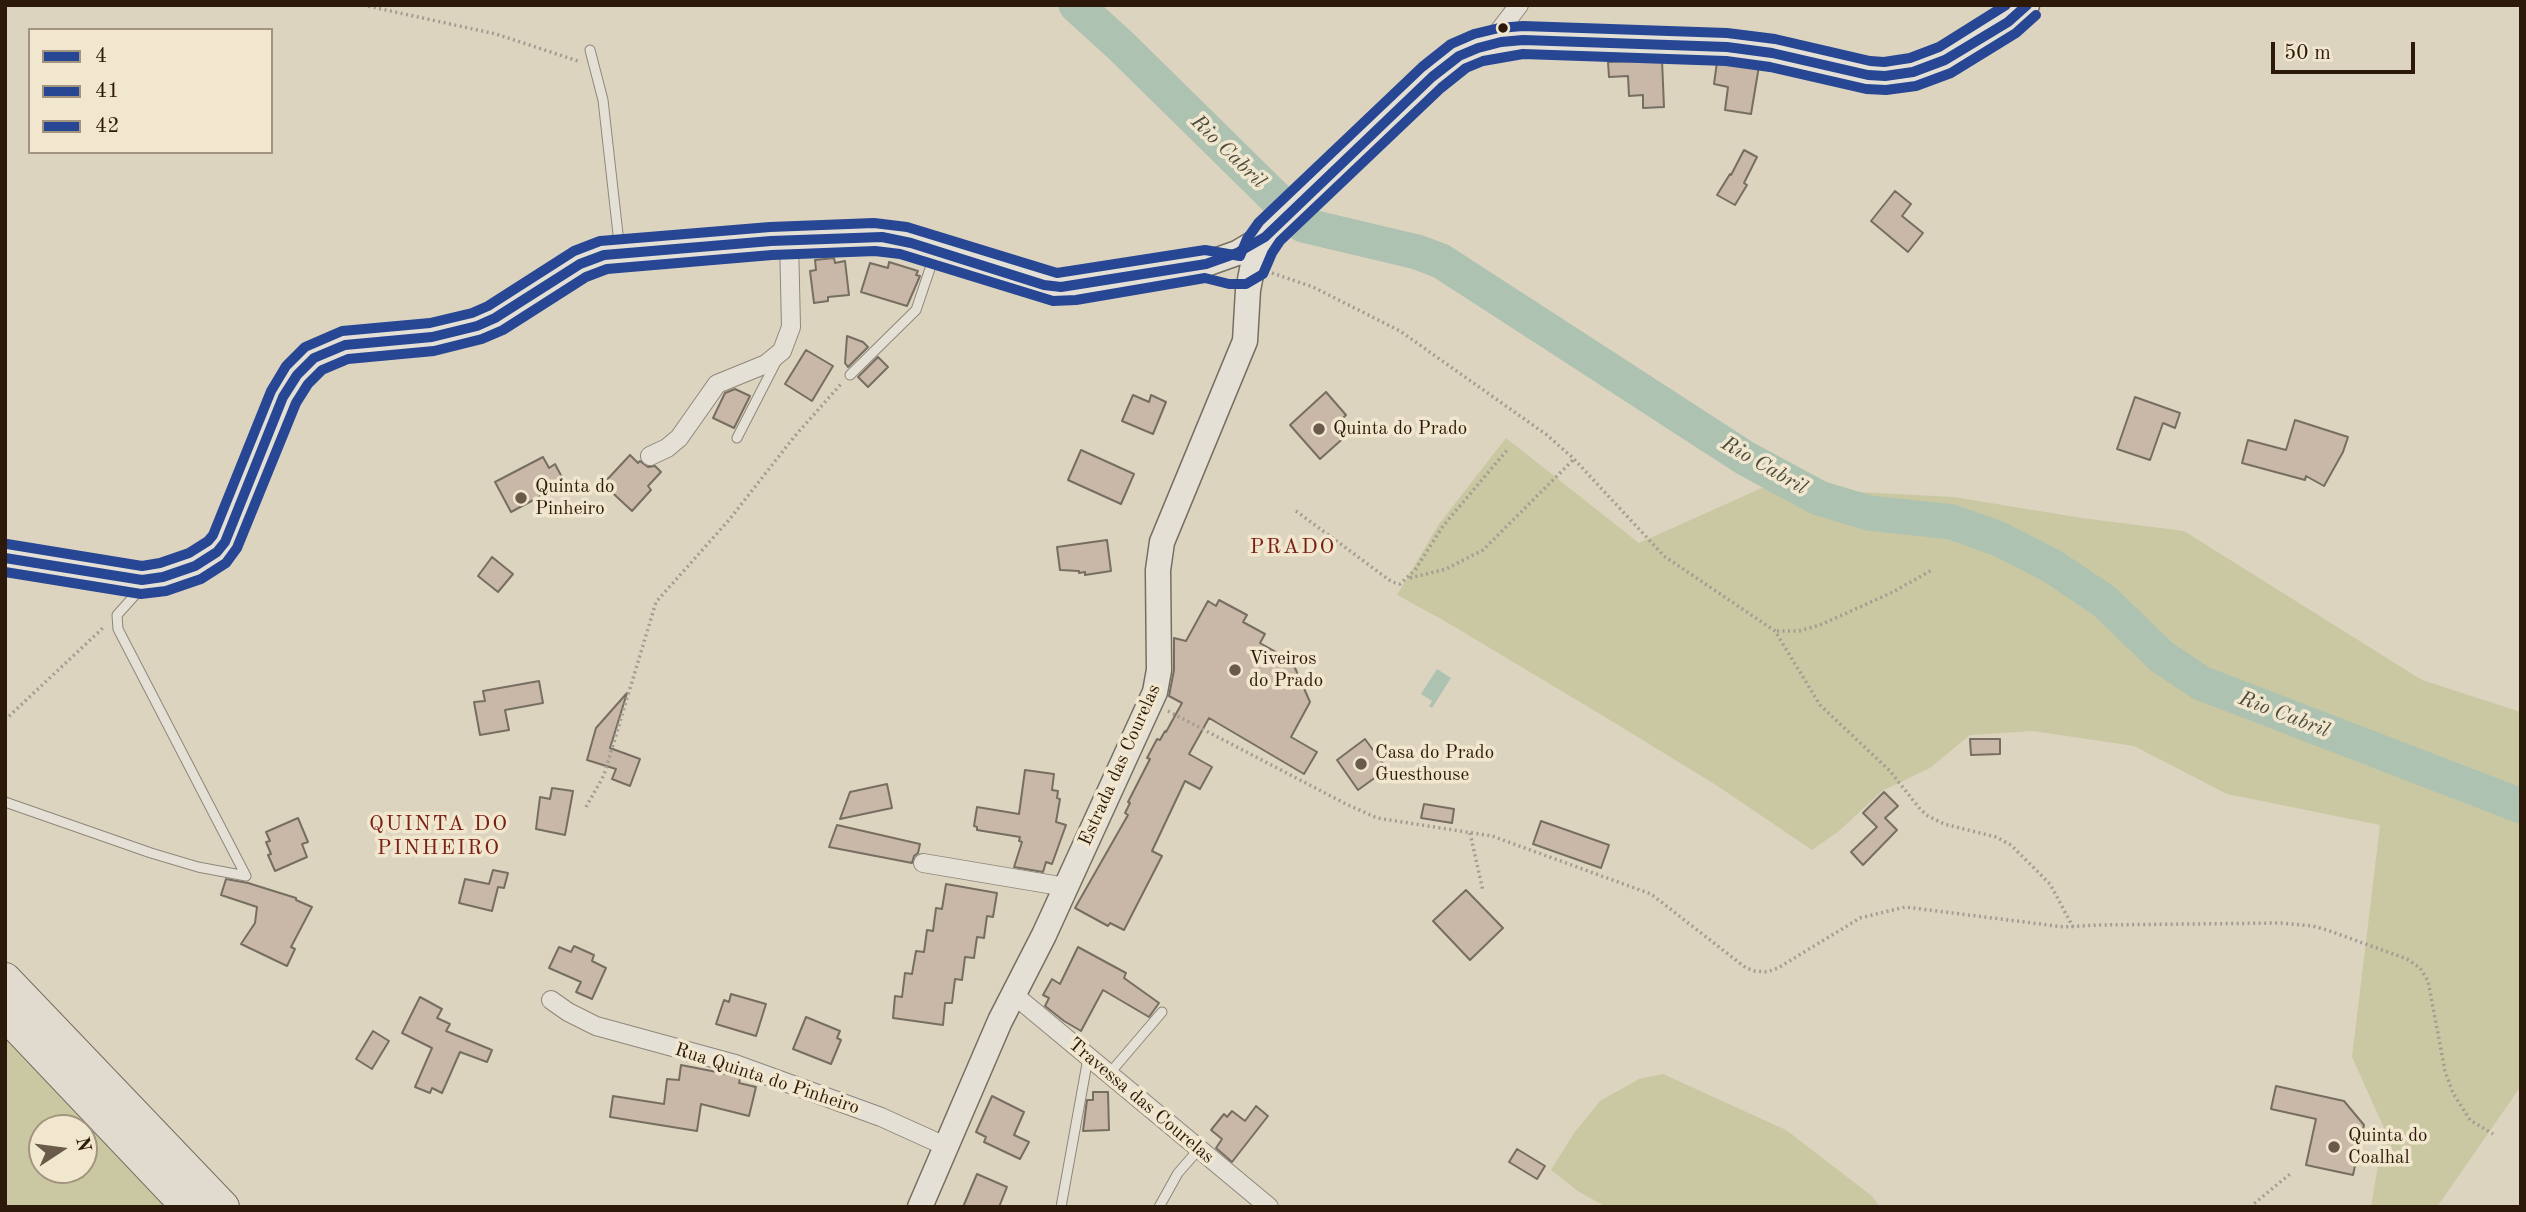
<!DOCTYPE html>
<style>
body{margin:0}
#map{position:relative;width:2526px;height:1212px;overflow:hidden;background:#ddd4c0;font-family:"Old Standard TT",serif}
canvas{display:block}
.frame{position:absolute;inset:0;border:7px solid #2c1909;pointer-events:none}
.legend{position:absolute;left:28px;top:28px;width:245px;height:126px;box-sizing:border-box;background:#f1e6ce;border:2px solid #a2947f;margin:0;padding:9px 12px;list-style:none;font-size:21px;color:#2c1909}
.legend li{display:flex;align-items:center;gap:14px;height:35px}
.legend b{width:35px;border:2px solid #a2947f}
.north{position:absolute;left:28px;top:1114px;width:70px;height:70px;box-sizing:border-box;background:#f1e6ce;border:2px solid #a2947f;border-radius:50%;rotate:77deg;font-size:19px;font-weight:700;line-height:28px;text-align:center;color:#2c1909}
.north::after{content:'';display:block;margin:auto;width:24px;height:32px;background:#6a5a49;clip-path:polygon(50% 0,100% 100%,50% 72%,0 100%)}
.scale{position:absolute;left:2271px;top:42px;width:144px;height:32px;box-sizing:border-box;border:4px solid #2c1909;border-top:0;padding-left:9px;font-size:21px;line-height:24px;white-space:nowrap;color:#2c1909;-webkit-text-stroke:5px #f1e6ce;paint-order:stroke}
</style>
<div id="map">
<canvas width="2526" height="1212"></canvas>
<div class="frame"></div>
<ul class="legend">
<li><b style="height:9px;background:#274794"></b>4</li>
<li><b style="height:9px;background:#274794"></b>41</li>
<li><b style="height:9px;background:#274794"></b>42</li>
</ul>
<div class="north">N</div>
<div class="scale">50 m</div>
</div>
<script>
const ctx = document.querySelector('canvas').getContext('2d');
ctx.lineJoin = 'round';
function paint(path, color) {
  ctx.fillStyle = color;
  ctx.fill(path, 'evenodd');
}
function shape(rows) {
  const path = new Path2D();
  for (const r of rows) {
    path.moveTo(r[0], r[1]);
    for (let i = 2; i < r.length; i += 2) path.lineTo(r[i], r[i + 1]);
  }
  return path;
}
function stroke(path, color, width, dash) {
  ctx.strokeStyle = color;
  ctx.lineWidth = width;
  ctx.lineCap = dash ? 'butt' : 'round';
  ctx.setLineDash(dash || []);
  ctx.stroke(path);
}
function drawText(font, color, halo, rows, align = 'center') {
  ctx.font = font + ' "Old Standard TT",serif';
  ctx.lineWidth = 7;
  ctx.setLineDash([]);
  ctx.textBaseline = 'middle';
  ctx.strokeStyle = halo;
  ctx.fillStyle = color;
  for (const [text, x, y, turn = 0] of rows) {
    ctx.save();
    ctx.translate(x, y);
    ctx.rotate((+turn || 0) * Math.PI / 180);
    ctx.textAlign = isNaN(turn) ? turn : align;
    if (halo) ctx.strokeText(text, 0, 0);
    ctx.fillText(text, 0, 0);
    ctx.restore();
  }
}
const green = shape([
 [1506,438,1639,543,1764,487,1954,497,2082,518,2184,531,2422,680,2521,712,2521,1086,2437,1207,2371,1207,2384,1128,2352,1057,2380,825,2227,794,2134,746,2033,731,1970,735,1930,768,1882,791,1839,831,1812,850,1716,785,1605,717,1443,620,1397,595,1439,524],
 [5,1027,175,1207,5,1207],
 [42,1128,84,1128,84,1170,42,1170],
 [1663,1074,1786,1130,1872,1196,1880,1207,1607,1207,1579,1192,1551,1170,1574,1133,1600,1101,1639,1079]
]);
const water = shape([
 [1437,669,1451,678,1432,708,1429,706,1432,701,1421,694]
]);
const river = shape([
 [1076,5,1121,46,1303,225,1417,252,1441,261,1745,458,1819,498,1869,513,1952,522,1999,539,2052,566,2104,601,2162,657,2201,683,2521,806]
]);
const building = shape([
 [1662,60,1664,107,1643,108,1643,95,1629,96,1628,76,1609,77,1608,62,1662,60],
 [1717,62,1759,66,1751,114,1725,110,1728,87,1714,84,1717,62],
 [1744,150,1757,157,1744,183,1747,185,1735,205,1717,195,1730,174,1731,175,1744,150],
 [1895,191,1911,204,1902,216,1923,233,1908,252,1871,221,1895,191],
 [834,258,835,263,845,261,849,295,828,297,828,301,814,303,810,271,816,270,815,260,834,258],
 [889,262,918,271,916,275,920,276,907,306,861,292,870,263,888,268,889,262],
 [847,336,863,342,868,347,848,367,845,363,847,336],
 [806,350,833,366,812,401,785,384,806,350],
 [878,357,888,367,868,387,858,377,878,357],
 [735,389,750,396,734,428,713,418,725,393,735,389],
 [1326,392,1346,415,1338,423,1348,434,1320,459,1290,425,1326,392],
 [1133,395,1149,402,1151,395,1166,402,1153,434,1122,421,1133,395],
 [2135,397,2180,413,2175,428,2163,423,2150,460,2117,449,2135,397],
 [2295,420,2348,437,2343,452,2324,486,2306,476,2305,480,2242,463,2248,440,2286,450,2295,420],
 [1081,450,1134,474,1121,504,1068,480,1081,450],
 [630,455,638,463,640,461,648,467,655,466,661,472,648,486,651,490,632,511,603,484,630,455],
 [543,457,549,468,555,464,565,483,511,512,495,482,543,457],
 [1107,540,1111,571,1085,575,1085,572,1079,573,1079,571,1060,570,1057,547,1107,540],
 [492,557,513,574,498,592,478,576,492,557],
 [1219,600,1247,615,1243,622,1265,634,1260,643,1292,661,1310,702,1291,737,1317,752,1304,774,1209,718,1189,754,1212,767,1200,789,1185,781,1152,851,1162,856,1124,930,1110,923,1108,926,1075,908,1128,815,1125,813,1130,803,1128,802,1150,759,1147,758,1157,739,1160,740,1165,731,1166,732,1182,703,1169,696,1174,670,1174,638,1186,641,1208,601,1216,606,1219,600],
 [539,681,543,703,505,710,509,730,480,735,474,702,485,701,483,691,539,681],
 [627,693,610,748,640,759,630,786,612,779,616,769,587,760,596,728,627,693],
 [1365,739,1387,769,1358,790,1337,760,1365,739],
 [1970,739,2000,739,2000,754,1971,755,1970,739],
 [1025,770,1054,774,1052,790,1058,791,1057,798,1060,799,1056,822,1066,825,1052,864,1046,862,1043,872,1014,867,1022,842,1019,841,1020,837,977,830,977,827,974,826,977,807,1019,814,1025,770],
 [887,784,892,808,840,819,850,792,887,784],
 [552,788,573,791,565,835,536,829,540,797,550,799,552,788],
 [1884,792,1898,806,1885,818,1897,830,1863,865,1851,852,1877,827,1863,813,1884,792],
 [1424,804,1454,809,1452,823,1421,818,1424,804],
 [298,818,308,842,302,844,307,857,275,871,268,855,271,854,266,842,270,841,266,832,298,818],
 [1541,821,1609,845,1601,868,1533,844,1541,821],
 [837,825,920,844,918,853,914,856,912,863,829,847,837,825],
 [493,870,508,873,504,888,498,887,492,911,459,903,465,879,489,884,493,870],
 [226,879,248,883,296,898,296,900,312,907,291,947,295,949,287,966,241,944,255,923,257,907,221,895,226,879],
 [946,884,997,893,993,917,987,916,984,938,977,937,974,958,965,957,962,980,955,979,952,1003,945,1003,943,1025,893,1018,895,996,902,997,905,973,912,974,916,951,924,952,927,930,933,931,936,908,942,909,946,884],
 [1466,890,1503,928,1470,960,1433,921,1466,890],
 [574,946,594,955,592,961,606,968,592,999,576,992,581,982,549,968,559,947,571,952,574,946],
 [1078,947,1126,973,1124,978,1159,1003,1149,1017,1103,990,1081,1031,1064,1021,1045,1006,1049,998,1043,995,1052,979,1060,984,1078,947],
 [731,994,766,1004,756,1036,716,1024,724,1000,729,1002,731,994],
 [420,997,442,1009,437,1018,450,1024,446,1031,492,1050,487,1062,460,1052,442,1093,432,1088,430,1093,415,1087,432,1048,402,1033,420,997],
 [806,1017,840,1031,837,1038,841,1040,831,1064,793,1049,806,1017],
 [373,1031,389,1041,372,1069,356,1059,373,1031],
 [681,1065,732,1075,740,1078,739,1083,756,1087,749,1116,701,1104,697,1131,610,1117,613,1096,664,1104,667,1079,679,1080,681,1065],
 [2276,1086,2344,1101,2364,1125,2353,1175,2306,1165,2316,1119,2271,1109,2276,1086],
 [1093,1092,1108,1092,1109,1130,1083,1131,1087,1100,1093,1100,1093,1092],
 [992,1096,1024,1112,1014,1135,1029,1142,1020,1159,984,1142,986,1137,976,1132,992,1096],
 [1256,1106,1268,1116,1232,1162,1216,1148,1222,1139,1211,1130,1224,1114,1227,1117,1232,1111,1245,1121,1256,1106],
 [1517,1149,1545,1166,1537,1179,1509,1162,1517,1149],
 [977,1174,1007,1187,999,1207,963,1207,977,1174]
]);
const path = shape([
 [363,5,496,34,581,62],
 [1272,273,1313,287,1400,331,1547,435,1574,459,1664,556,1775,631,1820,705,1890,771,1920,809,1928,816,1944,824,1996,837,2011,845,2050,884,2073,927],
 [1296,511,1392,582,1400,584,1415,570,1443,526,1508,449],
 [1410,578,1446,569,1483,550,1574,459],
 [1777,631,1799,631,1820,625,1893,592,1932,570],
 [1168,711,1346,804,1377,818,1492,836,1651,894,1746,968,1755,971,1767,972,1778,968,1860,918,1905,907,2064,927,2098,925,2281,923,2313,926,2327,930,2407,959,2420,968,2428,981,2445,1071,2453,1093,2470,1120,2493,1134],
 [5,720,105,626],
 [586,807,604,775,656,602,729,520,794,437,841,384],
 [1470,833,1483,891],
 [2250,1207,2290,1174]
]);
const lane = shape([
 [590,50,603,100,620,252],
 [850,375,916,310,935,254],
 [737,438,776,362],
 [145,584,117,615,118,629,246,876],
 [5,802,151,853,198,867,246,876],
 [1109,1074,1162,1012],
 [1061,1207,1088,1058],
 [1159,1207,1178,1173,1199,1149]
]);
const street = shape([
 [1489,44,1519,5],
 [650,456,667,448,679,438,717,384,766,364,782,351,791,327,789,240],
 [923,863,1066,887],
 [1013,994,1269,1207],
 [551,1000,568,1012,596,1026,735,1064,881,1117,945,1146]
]);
const secondary = shape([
 [5,558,142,580,163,577,195,566,217,552,225,542,283,397,297,375,314,358,345,345,432,337,477,326,495,318,580,264,604,255,771,241,882,237,911,243,1044,285,1061,287,1206,264,1237,253,1264,237],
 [920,1207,1000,1021,1044,935,1155,692,1159,670,1158,570,1162,542,1245,341,1248,290,1254,259,1259,246,1269,232,1432,77,1459,56,1478,48,1501,42,1523,40,1727,47,1772,53,1868,75,1885,76,1913,72,1945,60,2008,22,2027,5]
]);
const highway = shape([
 [5,979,223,1207],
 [5,1014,188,1207]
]);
const bus1 = shape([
 [5,558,142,580,163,577,195,566,217,552,225,542,283,397,297,375,314,358,345,345,432,337,477,326,495,318,580,264,604,255,771,241,882,237,911,243,1044,285,1061,287,1206,264,1237,253,1265,237,1432,77,1459,56,1478,48,1501,42,1523,40,1727,47,1772,53,1868,75,1885,76,1913,72,1945,60,2008,22,2027,5]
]);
const bus2 = shape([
 [5,572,141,594,166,591,201,579,226,563,237,548,296,403,308,384,322,370,348,359,434,351,482,339,503,330,586,277,607,269,772,255,875,251,900,254,1053,301,1076,300,1205,278,1229,284,1246,284,1263,274,1272,253,1280,241,1441,88,1466,68,1483,61,1523,54,1726,61,1770,67,1866,89,1886,90,1916,86,1951,73,2016,33,2036,15]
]);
const bus3 = shape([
 [7,544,142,566,160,563,189,553,208,541,213,535,271,391,286,366,305,347,342,331,430,323,472,313,488,306,574,251,600,241,770,227,874,223,907,227,1057,273,1205,250,1240,256,1247,239,1259,222,1422,67,1451,44,1474,34,1499,28,1523,26,1727,33,1775,39,1870,61,1884,62,1910,58,1939,47,2006,5]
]);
const markers = [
 [1503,28,6,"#2c1909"],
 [1319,429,7,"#6a5a49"],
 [521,498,7,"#6a5a49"],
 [1235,670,7,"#6a5a49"],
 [1361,764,7,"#6a5a49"],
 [2334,1147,7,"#6a5a49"]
];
const poiNames = [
 ["Quinta do Prado",1333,429],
 ["Quinta do",535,487],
 ["Pinheiro",535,509],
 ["Viveiros",1249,659],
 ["do Prado",1249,681],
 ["Casa do Prado",1375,753],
 ["Guesthouse",1375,775],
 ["Quinta do",2348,1136],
 ["Coalhal",2348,1158]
];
const streetNames = [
 ["Estrada das Courelas",1120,765,-66],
 ["Rua Quinta do Pinheiro",767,1079,18],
 ["Travessa das Courelas",1141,1101,40]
];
const waterNames = [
 ["Rio Cabril",1228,152,44],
 ["Rio Cabril",1764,466,30],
 ["Rio Cabril",2284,715,21]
];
const neighbourhoodNames = [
 ["PRADO",1293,547],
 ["QUINTA DO",439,824],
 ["PINHEIRO",439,848]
];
paint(green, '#c9c8a3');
paint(water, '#adc2b0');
stroke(river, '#adc2b0', 35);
paint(building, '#c9b8a8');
stroke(building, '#766e61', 2);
stroke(lane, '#8e877a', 11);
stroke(street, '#8e877a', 20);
stroke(secondary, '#766e61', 27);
stroke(highway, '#766e61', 34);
stroke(path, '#a29c92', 3.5, [2, 3.5]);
stroke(lane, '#e5e0d5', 9);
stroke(street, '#e5e0d5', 18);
stroke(secondary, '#e5e0d5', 24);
stroke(highway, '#e0dacf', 32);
stroke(bus1, '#274794', 10);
stroke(bus2, '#274794', 10);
stroke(bus3, '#274794', 10);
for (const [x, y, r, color] of markers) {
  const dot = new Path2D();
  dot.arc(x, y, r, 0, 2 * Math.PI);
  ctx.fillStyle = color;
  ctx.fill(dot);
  stroke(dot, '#f1e6ce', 2.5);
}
drawText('19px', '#2c1909', '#f1e6ce', poiNames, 'left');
drawText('19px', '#2c1909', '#f1e6ce', streetNames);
drawText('italic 21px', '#4c4a39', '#f1e6ce', waterNames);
ctx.letterSpacing = '2px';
drawText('21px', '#7a1f14', '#f1e6ce', neighbourhoodNames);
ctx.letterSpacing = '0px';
</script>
